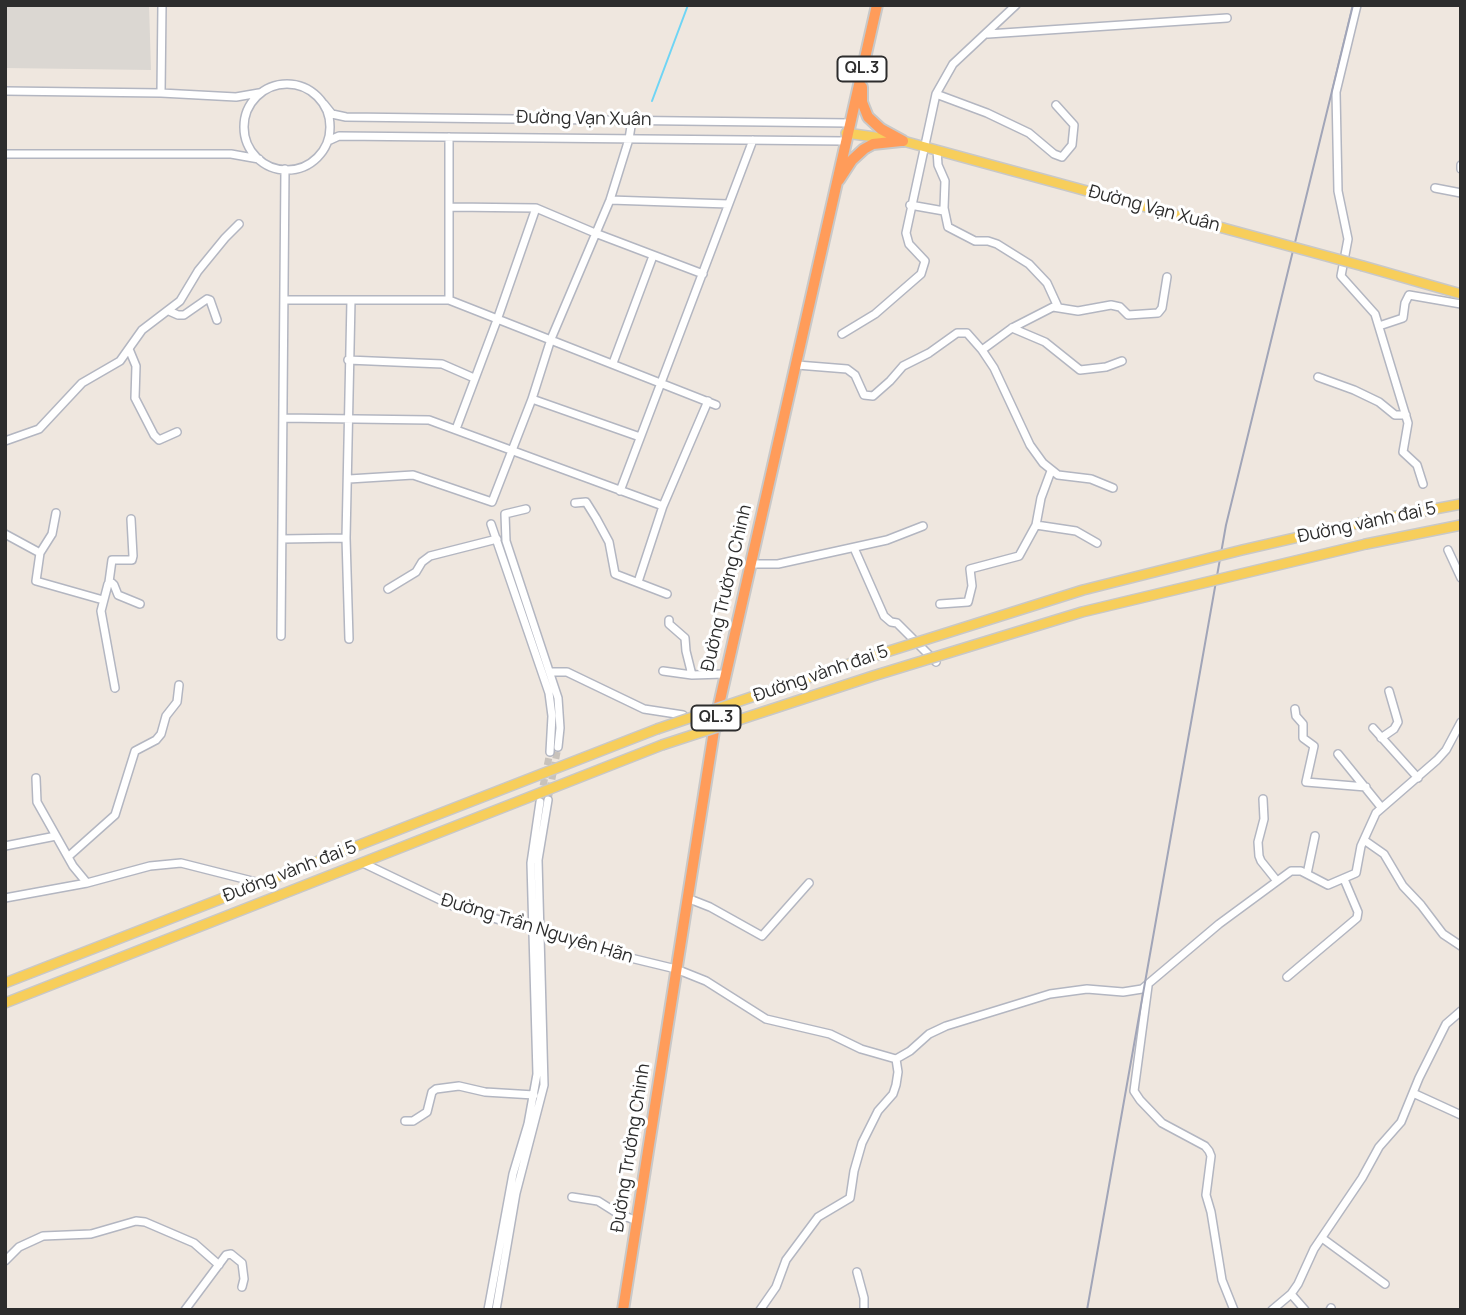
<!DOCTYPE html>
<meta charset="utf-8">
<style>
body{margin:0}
#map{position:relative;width:1466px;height:1315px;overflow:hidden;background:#efe7df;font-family:Manrope,sans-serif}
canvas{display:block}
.frame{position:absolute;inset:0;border:7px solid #2d2d2d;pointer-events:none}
</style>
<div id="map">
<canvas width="1466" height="1315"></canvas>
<div class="frame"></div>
</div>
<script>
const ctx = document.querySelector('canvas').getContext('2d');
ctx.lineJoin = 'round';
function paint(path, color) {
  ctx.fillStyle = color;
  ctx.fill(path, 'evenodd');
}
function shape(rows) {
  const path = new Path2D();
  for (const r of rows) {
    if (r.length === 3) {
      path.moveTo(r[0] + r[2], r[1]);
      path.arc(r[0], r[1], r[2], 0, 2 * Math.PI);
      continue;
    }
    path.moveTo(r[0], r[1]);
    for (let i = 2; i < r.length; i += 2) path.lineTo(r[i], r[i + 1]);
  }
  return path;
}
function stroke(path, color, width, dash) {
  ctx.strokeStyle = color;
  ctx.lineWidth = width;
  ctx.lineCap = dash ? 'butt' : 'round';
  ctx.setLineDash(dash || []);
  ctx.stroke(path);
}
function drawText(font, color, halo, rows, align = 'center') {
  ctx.font = font + ' Manrope,sans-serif';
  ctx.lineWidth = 6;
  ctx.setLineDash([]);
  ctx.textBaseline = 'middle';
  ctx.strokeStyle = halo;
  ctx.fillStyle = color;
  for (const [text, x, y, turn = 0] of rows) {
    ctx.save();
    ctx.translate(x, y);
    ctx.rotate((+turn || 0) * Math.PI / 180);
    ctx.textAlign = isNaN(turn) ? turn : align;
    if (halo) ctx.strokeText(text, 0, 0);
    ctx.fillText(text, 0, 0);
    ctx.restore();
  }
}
const plaza = shape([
 [5,5,149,5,151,70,5,68]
]);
const stream = shape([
 [652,101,688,5]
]);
const minorTunnel = shape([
 [541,796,550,752],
 [548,800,558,747]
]);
const minor = shape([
 [1357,5,1336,92,1338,191,1348,239,1341,276,1375,314,1408,423,1403,452,1417,465,1423,484],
 [988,34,1227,18],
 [287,127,43],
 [5,91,161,93,236,97,259,93],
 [161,93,162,5],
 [936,94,987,113,1029,133,1054,154,1062,157,1072,145,1074,125,1056,105],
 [324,104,332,114,346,117,849,123],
 [328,141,339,136,844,141],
 [937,150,938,165,945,181,944,208,948,227,975,241,988,241,997,244,1029,264,1047,283,1058,307],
 [5,154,231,154,259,159],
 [1461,165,1461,169],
 [1435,188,1461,193],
 [610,200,728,204],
 [910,205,944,211],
 [451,207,536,208,595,233,703,274],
 [284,300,449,300,716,405],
 [449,300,449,137],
 [169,311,178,315,184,315,207,299,210,300,217,320],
 [1379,326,1403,318,1405,303,1409,295,1461,304],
 [1012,328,1045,342,1080,370,1106,367,1122,361],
 [842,334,875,314,921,274,925,261,909,244,906,233,936,94,953,64,1016,5],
 [129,349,136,366,135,398,154,435,159,440,177,432],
 [982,350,1012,328,1053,307,1078,311,1111,305,1120,307,1128,315,1158,313,1162,308,1167,277],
 [348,360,442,364,474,378],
 [613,363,653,256],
 [797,365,847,369,855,375,864,395,873,396,890,381,903,366,929,353,957,333,967,333,982,350,994,368,1030,445,1043,463,1058,475,1091,479,1113,488],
 [1318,377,1354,390,1379,402,1395,415,1406,415],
 [532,399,640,437],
 [283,418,429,420,663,506],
 [456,429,497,320,536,208],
 [5,441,39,429,82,383,120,361,142,330,180,301,198,271,225,238,239,224],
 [349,479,413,475,492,502,532,399,551,339,610,200,629,139,632,120],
 [620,491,753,140],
 [575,503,586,502,596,518,609,542,615,574,667,594],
 [526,509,505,514,506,541,558,698,560,728,558,747],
 [56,513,52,534,40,553,36,581,103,600],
 [491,524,549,693,552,716,550,752],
 [1036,525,1076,531,1097,543],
 [5,534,40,553],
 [282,539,346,538],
 [854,548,884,616,891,622,897,623,936,662],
 [1448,550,1461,578],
 [750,564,778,564,887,540,923,526],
 [109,582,112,560,132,560,133,556,131,519],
 [638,582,663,506,708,401],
 [388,589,416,572,422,562,430,556,497,539],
 [940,604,968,602,972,586,970,569,1019,556,1036,525,1041,498,1051,471],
 [669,620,669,624,685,638,686,651,692,675],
 [281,636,285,169],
 [349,639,346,538,351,300],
 [663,671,692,675,724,674],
 [550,672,567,672,644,709,683,715],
 [115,688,101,611,108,584,112,583,114,585,118,595,140,604],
 [1295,709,1296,716,1303,724,1303,738,1314,746,1306,782,1366,787],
 [1373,728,1418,778],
 [1381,738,1394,729,1398,722,1389,691],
 [1338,754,1381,807],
 [36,778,37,802,73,866,87,883],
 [1263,799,1264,819,1258,842,1259,856,1261,861,1277,881],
 [1364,840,1384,854,1403,886,1421,905,1443,934,1461,946],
 [5,846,56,836],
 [69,856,115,815,135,751,156,740,161,734,166,716,177,702,179,685],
 [363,863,453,906,610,953,676,969,706,981,766,1019,830,1034,861,1049,896,1059,910,1051,929,1034,946,1026,1050,994,1087,989,1123,992,1142,989,1219,924,1291,871,1301,871,1328,885,1356,873,1361,846,1376,813,1437,760,1446,750,1461,722],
 [1307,874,1315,836],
 [5,898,87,883,150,866,181,863,260,883],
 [687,898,710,907,762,936,809,883],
 [1287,977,1357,918,1358,912,1344,879],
 [1148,986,1134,1091,1140,1100,1162,1123,1205,1146,1209,1151,1211,1156,1206,1195,1211,1212,1222,1280,1234,1310],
 [1413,1093,1461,1115],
 [405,1121,413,1121,427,1112,432,1092,436,1089,459,1086,485,1092,534,1095],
 [572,1197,598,1201,617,1213,637,1221],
 [1322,1238,1385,1284],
 [5,1261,19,1247,43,1236,91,1234,136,1221,145,1222,194,1243,219,1265],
 [857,1272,864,1298,864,1310],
 [1291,1294,1305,1310],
 [185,1310,226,1255,231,1254,242,1263,244,1279,242,1287],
 [488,1310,513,1174,528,1124,537,1074,531,863,540,802],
 [496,1310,516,1193,544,1085,538,860,548,800],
 [760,1310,776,1287,786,1260,818,1217,850,1198,854,1171,862,1143,878,1111,893,1094,896,1085,898,1072,896,1059],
 [1272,1310,1291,1294,1298,1284,1314,1249,1362,1178,1379,1147,1401,1122,1419,1078,1446,1024,1461,1011],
 [1330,1310,1331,1308]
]);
const major = shape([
 [846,133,903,141,1223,228],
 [1363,266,1461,294],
 [1360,523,1461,504],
 [1366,544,1461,525],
 [5,983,657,729],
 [5,1003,662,745]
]);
const highway = shape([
 [862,87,862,102,868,117,881,129,903,141],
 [839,180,852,160,864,149,873,144,901,141],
 [623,1310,716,718,877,5]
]);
const rail = shape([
 [1087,1310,1226,525,1353,5]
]);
const majorBridge = shape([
 [1223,228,1363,266],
 [657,729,864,659,1083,590,1242,550,1360,523],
 [662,745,873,676,1082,612,1366,544]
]);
const shields = [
 [862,69,49],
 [716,718,49]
];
const shieldNames = [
 ["QL.3",862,69],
 ["QL.3",716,718]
];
const streetNames = [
 ["Đường Vạn Xuân",584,119,1],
 ["Đường Vạn Xuân",1154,209,15],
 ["Đường vành đai 5",1367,523,-12],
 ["Đường Trường Chinh",727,588,-77],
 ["Đường vành đai 5",821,674,-19],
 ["Đường vành đai 5",290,872,-21],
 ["Đường Trần Nguyên Hãn",537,929,17],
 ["Đường Trường Chinh",631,1148,-81]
];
paint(plaza, '#dbd7d2');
stroke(stream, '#6ed5f5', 2);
stroke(minorTunnel, '#c8c2bb', 7, [7, 3.5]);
stroke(minor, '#b3b6c1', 10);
stroke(major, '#c8c8c8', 12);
stroke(highway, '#c8c8c8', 14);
stroke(minor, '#fff', 7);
stroke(major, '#f7ce5b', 9);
stroke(highway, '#ff9c5a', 10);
stroke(rail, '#a1a5b8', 2);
stroke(majorBridge, '#c8c8c8', 12, []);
stroke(majorBridge, '#f7ce5b', 9);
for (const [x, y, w] of shields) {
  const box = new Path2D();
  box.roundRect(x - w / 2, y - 12.5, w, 25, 5);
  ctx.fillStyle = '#fff';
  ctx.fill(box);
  stroke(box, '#2d2d2d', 2);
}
drawText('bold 16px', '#2d2d2d', null, shieldNames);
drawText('18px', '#2d2d2d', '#fff', streetNames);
</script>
